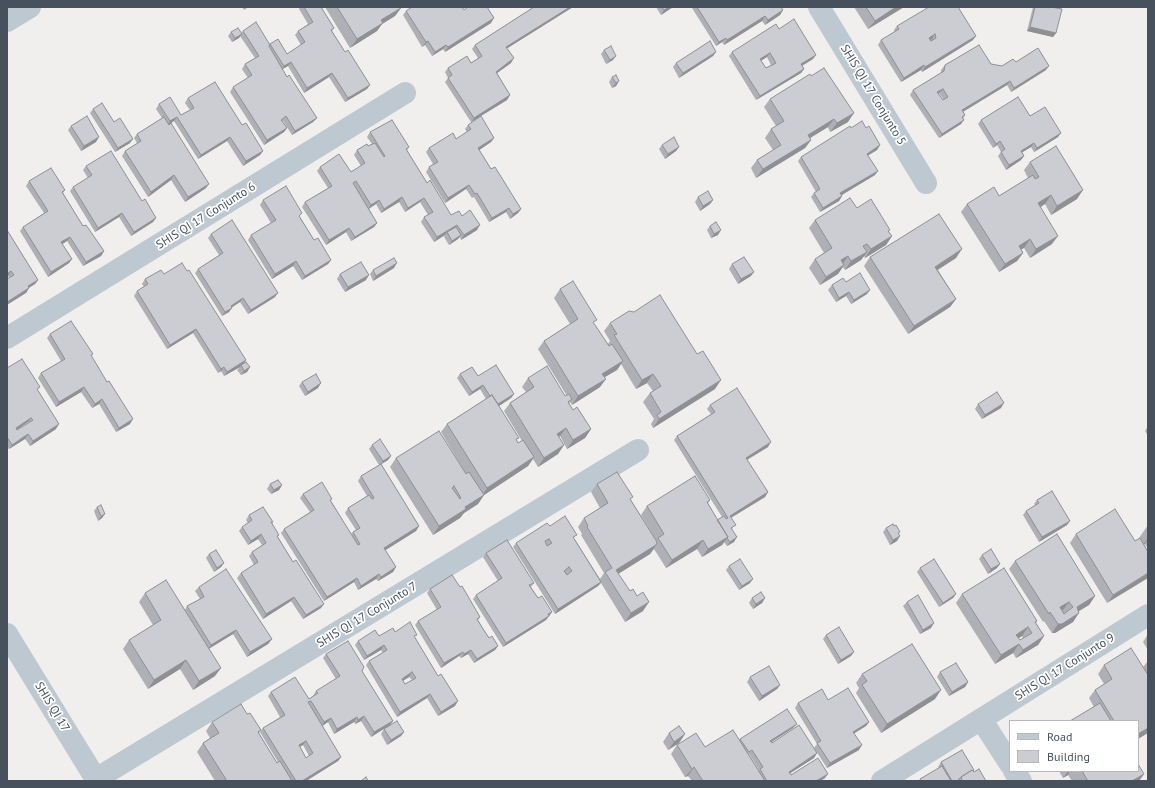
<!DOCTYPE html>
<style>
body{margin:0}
#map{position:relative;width:1155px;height:788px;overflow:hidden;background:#f1eeee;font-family:"PT Sans",sans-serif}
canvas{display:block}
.frame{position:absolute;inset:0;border:8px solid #46515d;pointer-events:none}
.legend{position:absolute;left:1009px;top:720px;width:130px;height:52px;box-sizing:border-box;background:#fff;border:1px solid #b5b9be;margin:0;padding:5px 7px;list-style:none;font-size:12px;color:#46515d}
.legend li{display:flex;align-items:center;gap:8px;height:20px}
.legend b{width:20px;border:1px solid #b5b9be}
</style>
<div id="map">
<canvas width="1155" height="788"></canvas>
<div class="frame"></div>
<ul class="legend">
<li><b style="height:5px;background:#bec8d1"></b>Road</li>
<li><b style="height:11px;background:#cbcdd3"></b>Building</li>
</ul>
</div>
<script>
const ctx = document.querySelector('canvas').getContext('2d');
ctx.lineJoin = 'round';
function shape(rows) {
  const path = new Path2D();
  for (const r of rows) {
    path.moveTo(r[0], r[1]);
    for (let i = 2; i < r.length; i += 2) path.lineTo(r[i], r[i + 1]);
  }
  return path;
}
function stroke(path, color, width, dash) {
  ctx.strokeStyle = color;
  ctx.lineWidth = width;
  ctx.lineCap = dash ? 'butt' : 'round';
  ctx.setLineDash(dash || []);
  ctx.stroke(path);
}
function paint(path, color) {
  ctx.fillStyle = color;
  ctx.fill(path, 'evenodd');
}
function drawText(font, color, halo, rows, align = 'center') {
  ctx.font = font + ' "PT Sans",sans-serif';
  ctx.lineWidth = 3.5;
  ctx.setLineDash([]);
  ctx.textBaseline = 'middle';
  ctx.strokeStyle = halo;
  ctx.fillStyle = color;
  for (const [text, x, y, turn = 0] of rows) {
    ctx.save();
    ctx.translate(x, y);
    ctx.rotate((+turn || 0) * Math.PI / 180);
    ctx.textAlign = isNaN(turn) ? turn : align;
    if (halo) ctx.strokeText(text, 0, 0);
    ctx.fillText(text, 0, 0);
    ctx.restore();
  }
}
const street = shape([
 [819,7,926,183],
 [7,21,30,7],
 [7,338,405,93],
 [7,634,97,781],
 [981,719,1010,764],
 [1014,771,1021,781],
 [96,779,638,450],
 [882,781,1148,615]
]);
const wall = shape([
 [242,7,249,7,244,10],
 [300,7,321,7,334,28,332,31,367,89,345,102,329,77,304,93,288,66,282,69,287,77,317,118,313,122,292,135,283,121,282,121,287,128,284,132,264,145,230,92,233,87,248,78,242,69,245,64,255,58,240,36,239,38,232,42,228,36,231,32,241,33,243,31,270,44,287,54,301,45,295,35,298,31,308,24,299,9],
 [325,7,401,7,401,8,395,16,382,24,377,31,350,48],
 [534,7,573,7,507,48,511,63,497,73,510,95,507,100,471,122,445,82,448,78,445,72,448,68,471,63,478,58,472,49,475,45],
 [656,7,673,7,661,15],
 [692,7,781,7,783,10,780,15,765,25,762,21,724,45,722,42,716,46,692,8],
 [854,7,904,7,868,29],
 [1033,7,1051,7,1056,33,1053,37,1027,31],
 [464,10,491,23,445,52,443,49,432,56,425,45,422,47,403,15,406,11],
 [897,26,973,40,922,72,921,70,901,82,878,45,881,40,895,32,894,30],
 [779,29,813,59,802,66,804,69,801,73,756,100,729,56,732,52],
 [767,57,771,65,766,68,761,61],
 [604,50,613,60,606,64,601,54],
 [716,52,713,56,679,78,673,67,676,63],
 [1016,62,1046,70,1011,92,1007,85,963,112,965,115,963,119,961,124,939,138,910,95,913,90,941,73,941,70,945,65,991,64,1002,66],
 [939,93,944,100,943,100,939,94],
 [612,77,619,81,616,86,612,88,609,82],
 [188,98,242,125,263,151,260,155,243,166,227,141,198,159,174,121,169,124,206,188,185,202,171,180,148,197,122,156,125,151,137,143,134,138,137,134,162,118,156,109,159,104,181,115,190,110,185,103],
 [770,99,848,122,830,132,828,127,810,138,811,140,805,148,756,178,751,168,757,160,773,150,765,138,771,129,776,126,764,107],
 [93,109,114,122,130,143,115,152,90,113],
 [1030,116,1058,137,1034,152,1031,147,1022,152,1024,156,1021,160,1006,170,998,156,1001,152,997,145,993,148,978,124,981,120],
 [468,125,494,138,491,142,479,150,491,169,521,209,518,213,510,219,506,212,489,222,474,197,472,198,466,189,445,203,426,172,429,167,433,164,426,152,429,148,456,139,467,132,465,129],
 [71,126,96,142,81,151,68,130],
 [851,128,866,128,880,145,877,150,868,155,875,175,841,195,842,196,839,201,820,212,811,197,814,193,816,192,798,161,801,157],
 [370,132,409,147,407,150,427,183,451,215,462,216,477,230,461,240,460,237,458,239,449,245,444,237,445,235,434,242,421,222,424,217,428,215,420,202,405,212,399,202,381,213,376,204,369,209,377,223,374,227,351,241,346,232,326,245,302,207,305,202,328,188,317,171,320,167,351,172,361,166,354,155,357,150,368,146,372,144,367,137],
 [662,145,679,147,676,151,665,159,659,149],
 [1030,162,1077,199,1051,215,1045,204,1041,207,1052,244,1030,258,1024,248,1021,249,1023,253,1017,261,999,272,961,212,967,204,999,196,1028,178,1024,170],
 [86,166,142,201,156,218,153,222,131,236,119,217,95,232,70,191,73,187,88,178,83,170],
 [29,181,65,190,63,193,83,226,104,251,101,256,83,266,67,241,62,244,72,259,69,263,48,277,20,231,23,227,44,213,26,186],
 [698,197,713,200,710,204,700,211,695,202],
 [263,200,300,217,314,240,331,260,328,264,302,280,293,266,272,279,248,240,251,235,271,223,260,205],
 [857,208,889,232,892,236,886,245,865,258,864,256,861,260,845,270,843,267,838,274,820,285,809,268,815,259,824,253,809,228,815,220],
 [710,226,718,235,711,238,707,230],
 [7,230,38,280,35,284,29,288,26,293,9,277,8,276,7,276],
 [211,234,275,297,248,314,240,302,232,307,229,312,222,316,195,273,198,269,219,255,208,238],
 [870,257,956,258,938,270,956,299,950,307,908,334,864,266],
 [732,264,751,276,738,284,729,269],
 [394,268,373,281,370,274,373,270],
 [164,274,243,364,250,367,247,372,241,375,237,370,240,367,224,376,221,371,218,373,193,333,167,349,134,296,137,291,144,287,142,284,145,279],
 [340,274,366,280,345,292,337,279],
 [846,282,867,294,851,304,846,296,836,302,828,290,832,285],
 [560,289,594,324,608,344,610,341,604,331,610,323,715,389,653,428,651,424,654,419,643,402,650,393,653,391,647,383,636,389,621,364,617,370,605,377,600,387,572,405,570,402,569,404,573,410,591,429,585,438,567,449,560,436,559,437,564,445,558,454,538,467,533,459,528,466,484,495,478,504,464,513,460,518,433,535,390,467,396,458,466,474,441,432,447,424,486,399,480,389,469,396,457,378,460,374,478,376,514,394,511,398,499,406,518,443,522,441,504,411,510,403,526,392,522,387,528,378,565,396,567,396,538,349,544,341,570,324,554,298],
 [50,334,91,356,130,424,116,432,99,404,92,408,81,392,56,407,38,378,41,373,61,361,47,338],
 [7,368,38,391,56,429,30,446,25,439,9,449,7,447],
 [28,422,29,423,17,430],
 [302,382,318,388,305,396,299,386],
 [978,404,1001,408,982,419,975,409],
 [710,405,768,447,747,460,768,492,765,497,731,518,734,542,727,546,724,542,722,545,702,557,697,549,666,568,654,549,650,554,618,574,643,611,625,622,601,583,598,586,555,614,513,547,516,543,550,526,574,538,600,579,604,573,581,535,582,534,578,527,584,518,600,508,591,492,597,484,631,500,656,540,641,515,647,506,710,500,708,503,717,520,722,517,674,440,677,436,711,414,707,409],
 [1148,426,1148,436,1145,431],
 [372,445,391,456,388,460,381,464,419,526,416,531,385,550,396,567,393,572,378,581,376,579,358,590,354,582,324,601,281,533,284,529,310,512,300,498,303,494,331,501,351,534,353,532,356,530,345,513,348,508,367,496,358,481,361,476,379,465,369,449],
 [270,484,282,485,279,490,271,494,267,489],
 [1037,500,1067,525,1039,542,1023,515,1026,511,1035,505,1034,504],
 [97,507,102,518,98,521,94,511],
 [249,515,273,522,272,523,278,537,321,608,303,619,291,601,263,619,237,578,241,573,254,565,249,556,252,552,262,545,258,539,248,545,239,531,242,527,248,523,246,520],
 [1148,525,1148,549,1145,544,1144,544,1148,552,1107,603,1070,543,1076,534,1135,541,1139,538],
 [886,528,897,541,890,545,883,532],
 [486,553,534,583,531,587,538,598,552,612,546,620,503,647,473,599,476,595,498,581,483,557],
 [209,554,224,563,221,567,214,572,206,558],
 [982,555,997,568,988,574,979,559],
 [1015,561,1095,596,1089,605,1078,611,1073,622,1055,633,1052,633,1044,621,1043,622,1009,569],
 [729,566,750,583,739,590,726,570],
 [920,568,956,594,953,598,939,607,917,572],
 [199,587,272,639,268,644,247,657,233,634,209,649,215,676,193,690,180,669,148,689,123,649,129,640,153,625,139,602,145,593,185,610,187,606,200,599,195,591],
 [460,587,480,617,478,620,489,638,498,646,495,650,474,663,468,654,461,658,459,656,441,668,415,625,418,621,437,610,427,593,430,589],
 [962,594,1037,621,1036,623,1044,636,1038,645,1016,658,1013,653,995,664,956,603],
 [1022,636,1023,638,1020,640,1018,638],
 [752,598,765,598,762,603,753,609,749,603],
 [907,602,931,628,920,634,903,606],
 [395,632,415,638,455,706,438,716,427,698,397,717,366,665,369,661,383,653,381,650,364,660,355,645,358,641,379,636],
 [409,677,412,680,405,684,403,681],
 [1148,634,1148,650,1143,642],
 [826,635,851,656,838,664,823,639],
 [326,654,362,671,393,721,390,725,371,737,361,721,355,724,354,722,334,734,328,722,322,725,341,757,338,761,306,781,215,781,197,752,203,743,210,738,206,731,212,722,247,714,261,730,259,733,277,763,278,762,260,732,263,728,280,717,268,696,271,692,309,699,313,696,316,691,336,679,323,658],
 [303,745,309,756,306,758,300,747],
 [1148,661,1148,733,1138,721,1070,721,1094,707,1089,698,1095,690,1104,684,1098,674,1104,665,1143,667],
 [940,672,968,682,965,687,949,696,937,677],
 [862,674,935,699,881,733,856,693,859,688,856,683],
 [750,677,780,685,777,689,759,701,747,682],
 [828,700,869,722,866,726,854,733,859,750,827,768,814,748,817,744,795,708,798,703],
 [793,728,771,742,772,743,817,753,814,758,790,773,791,775,825,778,820,781,692,781,688,776,685,777,671,754,677,745,705,747,739,740,740,739],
 [749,754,759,770,759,771,749,755],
 [384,729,404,732,401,736,387,745,381,734],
 [669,733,685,734,679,743,668,750,663,742],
 [941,762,974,772,986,781,919,781,920,779,939,768,938,767],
 [1059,771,1138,771,1144,774,1139,781,1072,781,1068,775,1063,778]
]);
const shadedWall = shape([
 [570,7,573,7,503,51,506,47],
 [669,7,673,7,661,15,664,10],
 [896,7,904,7,868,29,875,21],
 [401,8,395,16,382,24,377,31,350,48,357,39,381,20],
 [783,10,780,15,765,25,768,20],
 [765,16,762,21,724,45,727,40],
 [494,18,491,23,445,52,448,47],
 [1030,27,1056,33,1053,37,1027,31],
 [242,34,239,38,232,42,235,38],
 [935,34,932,39,926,42,929,38],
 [976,36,973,40,922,72,925,67],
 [726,38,722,42,716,46,719,42],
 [428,41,425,45,422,47,426,42],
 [446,45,443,49,432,56,435,52],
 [716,52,713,56,679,78,683,73],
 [770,53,767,57,757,63,760,59],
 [816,55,813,59,798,68,801,64],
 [616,56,613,60,606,64,610,60],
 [514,58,511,63,493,76,496,72],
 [291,62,288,66,281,70,284,66],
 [924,65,921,70,901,82,904,78],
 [1049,66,1046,70,1011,92,1014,88],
 [804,69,801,73,756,100,760,96],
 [332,73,329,77,304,93,307,88],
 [619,81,616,86,612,88,616,83],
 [1010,81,1007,85,959,114,962,110],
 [370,85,367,89,345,102,348,98],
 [943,89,939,93,934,96,937,92],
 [510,95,507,100,471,122,474,118],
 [854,113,848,122,830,132,837,123],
 [177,117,174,121,167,126,170,121],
 [317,118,313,122,292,135,295,131],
 [834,119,828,127,802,143,808,135],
 [964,120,961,124,939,138,942,134],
 [287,128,284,132,264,145,267,140],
 [1061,133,1058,137,1034,152,1037,148],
 [99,137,96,142,81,151,84,146],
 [230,137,227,141,198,159,201,155],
 [494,138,491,142,475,153,478,148],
 [133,139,130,143,115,152,118,148],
 [811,140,805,148,756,178,763,169],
 [1000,141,997,145,993,148,996,144],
 [1034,143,1031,147,1018,155,1021,151],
 [880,145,877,150,864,158,867,154],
 [679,147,676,151,665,159,668,154],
 [263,151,260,155,243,166,246,161],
 [1024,156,1021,160,1006,170,1009,165],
 [878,171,875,175,837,198,840,193],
 [174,175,171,180,148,197,151,192],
 [209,184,206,188,185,202,188,197],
 [469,185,466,189,445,203,448,198],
 [1083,190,1077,199,1051,215,1057,206],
 [1051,195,1045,204,1032,212,1038,203],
 [842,196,839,201,820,212,823,208],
 [402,197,399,202,381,213,384,209],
 [424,198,420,202,405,212,408,208],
 [379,200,376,204,368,209,371,205],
 [713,200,710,204,700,211,703,206],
 [509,208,506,212,489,222,492,218],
 [521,209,518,213,510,219,513,214],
 [122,213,119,217,95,232,98,228],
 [156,218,153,222,131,236,134,232],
 [377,223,374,227,351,241,355,237],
 [457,225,454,229,447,232,445,235,434,242,437,237],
 [480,225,477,230,461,240,464,235],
 [349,228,346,232,326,245,329,240],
 [721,230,718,235,711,238,714,234],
 [461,235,458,239,449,245,452,241],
 [892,236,886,245,865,258,871,249],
 [1058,236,1052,244,1030,258,1036,249],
 [70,237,67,241,58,247,61,242],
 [1030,239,1024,248,1013,254,1019,246],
 [962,249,956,258,929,275,935,267],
 [104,251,101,256,83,266,86,262],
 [867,252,861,260,845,270,851,261],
 [1023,253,1017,261,999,272,1005,264],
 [848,256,842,265,841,260],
 [72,259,69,263,48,277,51,272],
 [331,260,328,264,302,280,305,276],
 [296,261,293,266,272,279,275,274],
 [397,263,394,268,373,281,376,276],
 [844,265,838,274,820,285,826,277],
 [11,271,8,276,7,276,7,274],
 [754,272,751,276,738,284,741,279],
 [369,275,366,280,345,292,348,287],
 [38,280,35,284,25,290,28,286],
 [29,288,26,293,7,305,7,302],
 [870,290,867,294,851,304,854,300],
 [849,292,846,296,836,302,839,298],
 [278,293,275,297,248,314,251,310],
 [243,298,240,302,228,310,231,306],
 [956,299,950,307,908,334,914,326],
 [232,308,229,312,222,316,225,312],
 [196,329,193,333,167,349,170,345],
 [246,360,243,365,241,365,240,367,224,376,227,372],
 [623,361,617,370,596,382,602,374],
 [224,367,221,371,218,373,221,369],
 [250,367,247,372,241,375,244,371],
 [653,374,647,383,636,389,642,380],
 [606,379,600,387,572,405,578,396],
 [721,380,715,389,653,428,659,419],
 [321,383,318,388,305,396,308,392],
 [483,385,480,389,469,396,472,392],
 [84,387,81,392,56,407,59,402],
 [514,394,511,398,493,410,496,405],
 [102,399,99,404,92,408,95,404],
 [1004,403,1001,408,982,419,985,415],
 [31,418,28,422,13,432,16,428],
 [133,419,130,424,116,432,119,428],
 [59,424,56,429,30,446,33,441],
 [566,428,560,436,551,442,557,434],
 [591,429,585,438,567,449,573,440],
 [28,434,25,439,9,449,12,445],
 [771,442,768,447,743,462,746,458],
 [564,445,558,454,538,467,544,458],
 [391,456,388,460,380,465,383,461],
 [534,457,528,466,481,497,487,488],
 [282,485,279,490,271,494,274,490],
 [768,492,765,497,727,520,730,516],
 [484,495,478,504,464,513,460,518,433,535,439,526,465,507],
 [105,514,102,518,98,521,101,516],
 [1070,521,1067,525,1039,542,1042,537],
 [419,526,416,531,381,553,384,548],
 [261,534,258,539,248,545,251,541],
 [900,536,897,541,890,545,893,540],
 [728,537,722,545,702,557,708,549],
 [737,537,734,542,727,546,730,542],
 [1148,538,1148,539,1145,544,1143,545],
 [703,540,697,549,666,568,672,560],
 [656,545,650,554,610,579,616,570],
 [224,563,221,567,214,572,217,568],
 [1000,564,997,568,988,574,991,569],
 [396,567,393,572,378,581,381,577],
 [1148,573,1148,578,1107,603,1113,595],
 [379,574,376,579,358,590,361,586],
 [357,578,354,582,324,601,327,597],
 [753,579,750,583,739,590,742,586],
 [601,582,598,586,555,614,558,609],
 [956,594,953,598,939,607,943,603],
 [1095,596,1089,605,1071,616,1077,607],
 [294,597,291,601,263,619,266,614],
 [765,598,762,603,753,609,756,604],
 [649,602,643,611,625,622,631,613],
 [1069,602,1063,610,1054,616,1060,607],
 [324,604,321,608,303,619,306,615],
 [552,612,546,620,503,647,506,643],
 [1079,613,1073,622,1055,633,1052,633,1058,624],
 [934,623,931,628,920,634,923,630],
 [1028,627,1022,636,1010,644,1016,635],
 [236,630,233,634,208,649,211,645],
 [1044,636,1038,645,1016,658,1023,650],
 [272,639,268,644,247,657,250,652],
 [1019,644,1013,653,995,664,1001,655],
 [384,645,381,650,364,660,367,656],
 [498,646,495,650,474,663,477,659],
 [471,650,468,654,461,658,464,654],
 [463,652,459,656,441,668,444,663],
 [854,652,851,656,838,664,841,660],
 [186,660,180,669,148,689,154,680],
 [221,668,215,676,193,690,199,681],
 [412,672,409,677,399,683,402,679],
 [968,682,965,687,949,696,952,692],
 [780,685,777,689,759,701,762,696],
 [941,690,935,699,881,733,887,724],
 [430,694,427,698,397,717,400,712],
 [458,701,455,706,438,716,441,712],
 [364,716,361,721,355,724,358,720],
 [357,717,354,722,334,734,337,729],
 [331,718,328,722,321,727,324,722],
 [393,721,390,725,371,737,374,732],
 [869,722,866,726,850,736,853,732],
 [797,724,793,728,767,745,770,741],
 [1148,728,1148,733,1138,739,1138,734],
 [404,732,401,736,387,745,391,740],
 [685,734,679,743,668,750,674,742],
 [306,741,303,745,296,749,299,745],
 [862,745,859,750,827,768,830,763],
 [817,753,814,758,786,776,789,772],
 [341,757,338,761,306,781,302,781],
 [694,767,688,776,685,777,692,769],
 [1068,771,1070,771,1068,775,1063,778],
 [828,774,825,778,820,781,816,781],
 [1144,774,1139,781,1132,781]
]);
const building = shape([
 [304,7,321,7,334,28,331,30,345,52,348,50,370,85,348,98,332,73,307,88,291,62,284,66,270,44,278,39,287,54,305,42,298,31,313,22,304,7],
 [337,7,401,7,401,8,381,20,383,23,357,39,337,7],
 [412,7,462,7,464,10,468,7,487,7,494,18,448,47,446,45,435,52,428,41,426,42,406,11,412,7],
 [534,7,570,7,506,47,514,58,496,72,510,95,474,118,448,78,452,75,448,68,467,56,471,63,482,56,475,45,534,7],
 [662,7,669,7,664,10,662,7],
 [697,7,781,7,783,10,768,20,765,16,727,40,726,38,719,42,697,7],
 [866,7,896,7,875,21,866,7],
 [929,7,958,7,976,36,925,67,924,65,904,78,881,40,899,29,897,26,929,7],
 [935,34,936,38,931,41,929,38,935,34],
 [1035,7,1051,7,1062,9,1056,33,1030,27,1035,7],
 [794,19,816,55,801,64,804,69,760,96,732,52,776,24,779,29,794,19],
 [770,53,776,63,766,68,760,59,770,53],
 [256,22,270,45,269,46,287,77,289,75,317,118,295,131,286,116,281,120,287,128,267,140,233,87,252,75,245,64,259,56,243,31,256,22],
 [238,28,242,34,235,38,231,32,238,28],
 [710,41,716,52,683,73,676,63,710,41],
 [979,45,991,64,1002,66,1013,59,1016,62,1038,48,1049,66,1014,88,1010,81,962,110,965,115,962,117,964,120,942,134,913,90,944,71,945,65,979,45],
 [943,89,948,97,943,100,937,92,943,89],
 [611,46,616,56,610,60,604,50,611,46],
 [824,68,854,113,837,123,834,119,808,135,811,140,763,169,757,160,781,145,771,129,784,121,770,99,810,74,811,76,824,68],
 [616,75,619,81,616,83,612,77,616,75],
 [215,82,242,125,246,123,263,151,246,161,230,137,201,155,177,117,170,121,159,104,170,97,181,115,194,108,188,98,215,82],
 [1018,97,1030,116,1045,107,1061,133,1037,148,1034,143,1021,151,1024,156,1009,165,1001,152,1005,149,1000,141,996,144,981,120,1018,97],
 [102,103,114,122,120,118,133,139,118,148,93,109,102,103],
 [87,116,99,137,84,146,71,126,87,116],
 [481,116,494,138,478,148,491,169,495,167,521,209,513,214,509,208,492,218,477,193,475,194,469,185,448,198,429,167,438,162,429,148,453,133,456,139,471,129,468,125,481,116],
 [164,117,169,125,171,123,209,184,188,197,174,175,151,192,125,151,141,141,137,134,164,117],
 [392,120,409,147,406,149,427,183,430,180,451,215,459,211,462,216,470,210,480,225,464,235,457,225,437,237,424,217,433,212,424,198,408,208,402,197,384,209,379,200,371,205,356,181,353,183,377,223,355,237,349,228,329,240,305,202,332,186,320,167,339,154,351,172,365,163,357,150,367,144,368,146,375,143,384,157,385,156,370,132,392,120],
 [862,121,866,128,869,126,880,145,867,154,878,171,840,193,842,196,823,208,814,193,820,189,801,157,850,126,851,128,862,121],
 [674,137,679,147,668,154,662,145,674,137],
 [1056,146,1083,190,1057,206,1051,195,1038,203,1058,236,1036,249,1030,239,1019,246,1023,253,1005,264,967,204,994,187,999,196,1033,175,1035,179,1039,177,1030,162,1056,146],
 [111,151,142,201,145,199,156,218,134,232,122,213,98,228,73,187,92,175,86,166,111,151],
 [51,168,65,190,62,192,83,226,86,225,104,251,86,262,70,237,61,242,72,259,51,272,23,227,48,211,29,181,51,168],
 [286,186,302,213,299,216,314,240,318,238,331,260,305,276,296,261,275,274,251,235,276,220,263,200,286,186],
 [708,191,713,200,703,206,698,197,708,191],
 [850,198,857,208,871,199,890,230,888,231,892,236,871,249,867,244,863,246,867,252,851,261,848,256,841,260,844,265,826,277,815,259,832,248,815,220,850,198],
 [939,214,962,249,935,267,956,299,914,326,870,257,939,214],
 [232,220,278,293,251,310,243,298,231,306,232,308,225,312,198,269,223,253,211,234,232,220],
 [716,222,721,230,714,234,710,226,716,222],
 [456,227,461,235,452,241,447,232,456,227],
 [7,230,38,280,28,286,29,288,7,302,7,279,14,275,11,271,7,274,7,230],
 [744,257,754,272,741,279,732,264,744,257],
 [394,258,397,263,376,276,373,270,394,258],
 [361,262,369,275,348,287,340,274,361,262],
 [182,263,187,271,189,270,246,360,227,372,224,367,221,369,196,329,170,345,137,291,148,284,145,279,161,270,164,274,182,263],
 [860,273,870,290,854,300,849,292,839,298,832,285,843,278,846,282,860,273],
 [573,281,597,320,593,322,609,346,612,344,623,361,602,374,606,379,578,396,544,341,578,319,560,289,573,281],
 [660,295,697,354,703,351,721,380,659,419,657,415,661,412,650,393,661,386,653,374,642,380,614,335,617,334,610,323,629,311,634,312,660,295],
 [71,321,93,354,91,355,107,382,109,381,133,419,119,428,102,399,95,404,84,387,59,402,41,373,65,359,50,334,71,321],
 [22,359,40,387,37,389,59,424,33,441,28,434,12,445,7,437,7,368,22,359],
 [31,418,33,420,17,430,16,428,31,418],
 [246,362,250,367,244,371,241,365,246,362],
 [496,365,514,394,498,404,492,395,490,396,483,385,472,392,460,374,472,367,478,376,496,365],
 [547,366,565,396,569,394,572,399,568,402,573,410,577,407,591,429,573,440,566,428,557,434,564,445,544,458,510,403,534,387,528,378,547,366],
 [316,374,321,383,308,392,302,382,316,374],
 [737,388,771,442,746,458,768,492,730,516,736,525,731,528,737,537,730,542,727,538,728,537,717,520,724,516,726,519,728,518,677,436,715,412,710,405,737,388],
 [997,392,1004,403,985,415,978,404,997,392],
 [492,395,519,438,516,439,518,443,523,440,534,457,487,488,447,424,492,395],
 [439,431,466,474,469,472,484,495,465,507,466,509,439,526,396,458,439,431],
 [454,486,461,498,460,499,452,488,454,486],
 [380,439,391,456,383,461,372,445,380,439],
 [381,464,419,526,384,548,396,567,381,577,379,574,361,586,357,578,327,597,284,529,314,510,303,494,322,482,332,499,330,500,358,545,360,544,353,532,360,528,348,508,369,495,372,499,374,498,361,476,381,464],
 [617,472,633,497,630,499,657,542,656,545,616,570,630,591,633,589,637,596,643,592,649,602,631,613,605,572,612,568,587,527,588,526,584,518,608,503,597,484,617,472],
 [695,476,710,500,707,502,728,537,708,549,703,540,672,560,658,538,664,534,647,506,695,476],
 [278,480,282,485,274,490,270,484,278,480],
 [1052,491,1070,521,1042,537,1026,511,1039,503,1037,500,1052,491],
 [101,505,105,514,101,516,97,507,101,505],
 [263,507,273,522,271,522,279,535,277,536,293,562,296,560,324,604,306,615,294,597,266,614,241,573,258,562,252,552,266,543,261,534,251,541,242,527,252,520,249,515,263,507],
 [1115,509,1135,541,1140,538,1148,552,1148,573,1113,595,1076,534,1115,509],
 [565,516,577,535,573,537,601,582,558,609,516,543,547,523,550,526,565,516],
 [549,539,552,543,547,546,545,541,549,539],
 [569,567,572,571,567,575,564,571,569,567],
 [893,524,894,526,896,525,900,532,898,533,900,536,893,540,886,528,893,524],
 [1057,534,1095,596,1077,607,1079,613,1062,624,1058,624,1050,612,1049,614,1015,561,1057,534],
 [1069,602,1073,607,1064,614,1060,607,1069,602],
 [507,540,534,583,529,585,538,598,542,596,552,612,548,614,549,616,506,643,476,595,502,578,486,553,507,540],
 [991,549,1000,564,991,569,982,555,991,549],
 [216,550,224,563,217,568,209,554,216,550],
 [740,559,753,579,742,586,729,566,740,559],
 [934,559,956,594,943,603,920,568,934,559],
 [1004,568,1037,621,1035,622,1044,636,1023,650,1019,644,1001,655,962,594,1004,568],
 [1028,627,1032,633,1020,640,1016,635,1028,627],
 [226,569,272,639,250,652,236,630,211,645,187,606,204,597,199,587,226,569],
 [452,575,460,587,462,586,480,617,477,619,483,629,489,638,492,636,498,646,477,659,471,650,464,654,463,652,444,663,418,621,441,607,430,589,452,575],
 [166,580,221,668,199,681,186,660,154,680,129,640,161,620,145,593,166,580],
 [761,592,765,598,756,604,752,598,761,592],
 [918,595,934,623,923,630,907,602,918,595],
 [410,622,417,635,414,636,438,676,441,674,458,701,441,712,430,694,400,712,369,661,387,650,384,645,367,656,358,641,375,630,379,636,393,628,395,632,410,622],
 [412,672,416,678,405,684,402,679,412,672],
 [839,627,854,652,841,660,826,635,839,627],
 [348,641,364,667,362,671,393,721,374,732,364,716,358,720,357,717,337,729,331,718,324,722,311,701,308,702,341,757,302,781,296,781,263,728,285,715,271,692,295,677,309,699,318,693,316,691,340,676,326,654,348,641],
 [306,741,313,753,306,758,299,745,306,741],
 [912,644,941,690,887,724,862,685,867,681,862,674,912,644],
 [1131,648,1148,675,1148,728,1138,734,1138,721,1114,721,1095,690,1112,679,1104,665,1131,648],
 [956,663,968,682,952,692,940,672,956,663],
 [769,666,780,685,762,696,750,677,769,666],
 [848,688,869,722,853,732,862,745,830,763,817,743,821,741,798,703,822,689,828,700,848,688],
 [1100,703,1111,721,1070,721,1100,703],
 [241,704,247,714,250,713,261,730,258,732,277,763,280,761,292,781,227,781,203,743,219,733,212,722,241,704],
 [787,709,797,724,770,741,772,743,799,725,817,753,789,772,791,775,818,758,828,774,816,781,767,781,760,769,763,767,752,750,749,752,740,739,787,709],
 [397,721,404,732,391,740,384,729,397,721],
 [679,726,685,734,674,742,669,733,679,726],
 [733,730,765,781,703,781,694,767,692,769,677,745,696,733,705,747,733,730],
 [962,750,974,770,973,771,972,770,961,777,957,781,952,781,941,762,962,750],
 [1138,764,1144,774,1132,781,1088,781,1082,771,1138,771,1138,764],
 [942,766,951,781,921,781,920,779,942,766],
 [979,769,986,781,960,781,962,779,961,777,972,770,974,772,979,769],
 [366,777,368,781,361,781,366,777]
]);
const streetNames = [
 ["SHIS QI 17 Conjunto 5",873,95,59],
 ["SHIS QI 17 Conjunto 6",206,216,-32],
 ["SHIS QI 17 Conjunto 7",367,615,-31],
 ["SHIS QI 17 Conjunto 9",1065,667,-32],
 ["SHIS QI 17",52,707,59]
];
stroke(street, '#bec8d1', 22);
paint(wall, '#afb0b5');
paint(shadedWall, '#8e9094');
paint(building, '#cbcdd3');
stroke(building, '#8e9094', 1);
drawText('12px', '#46515d', '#fff', streetNames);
</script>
